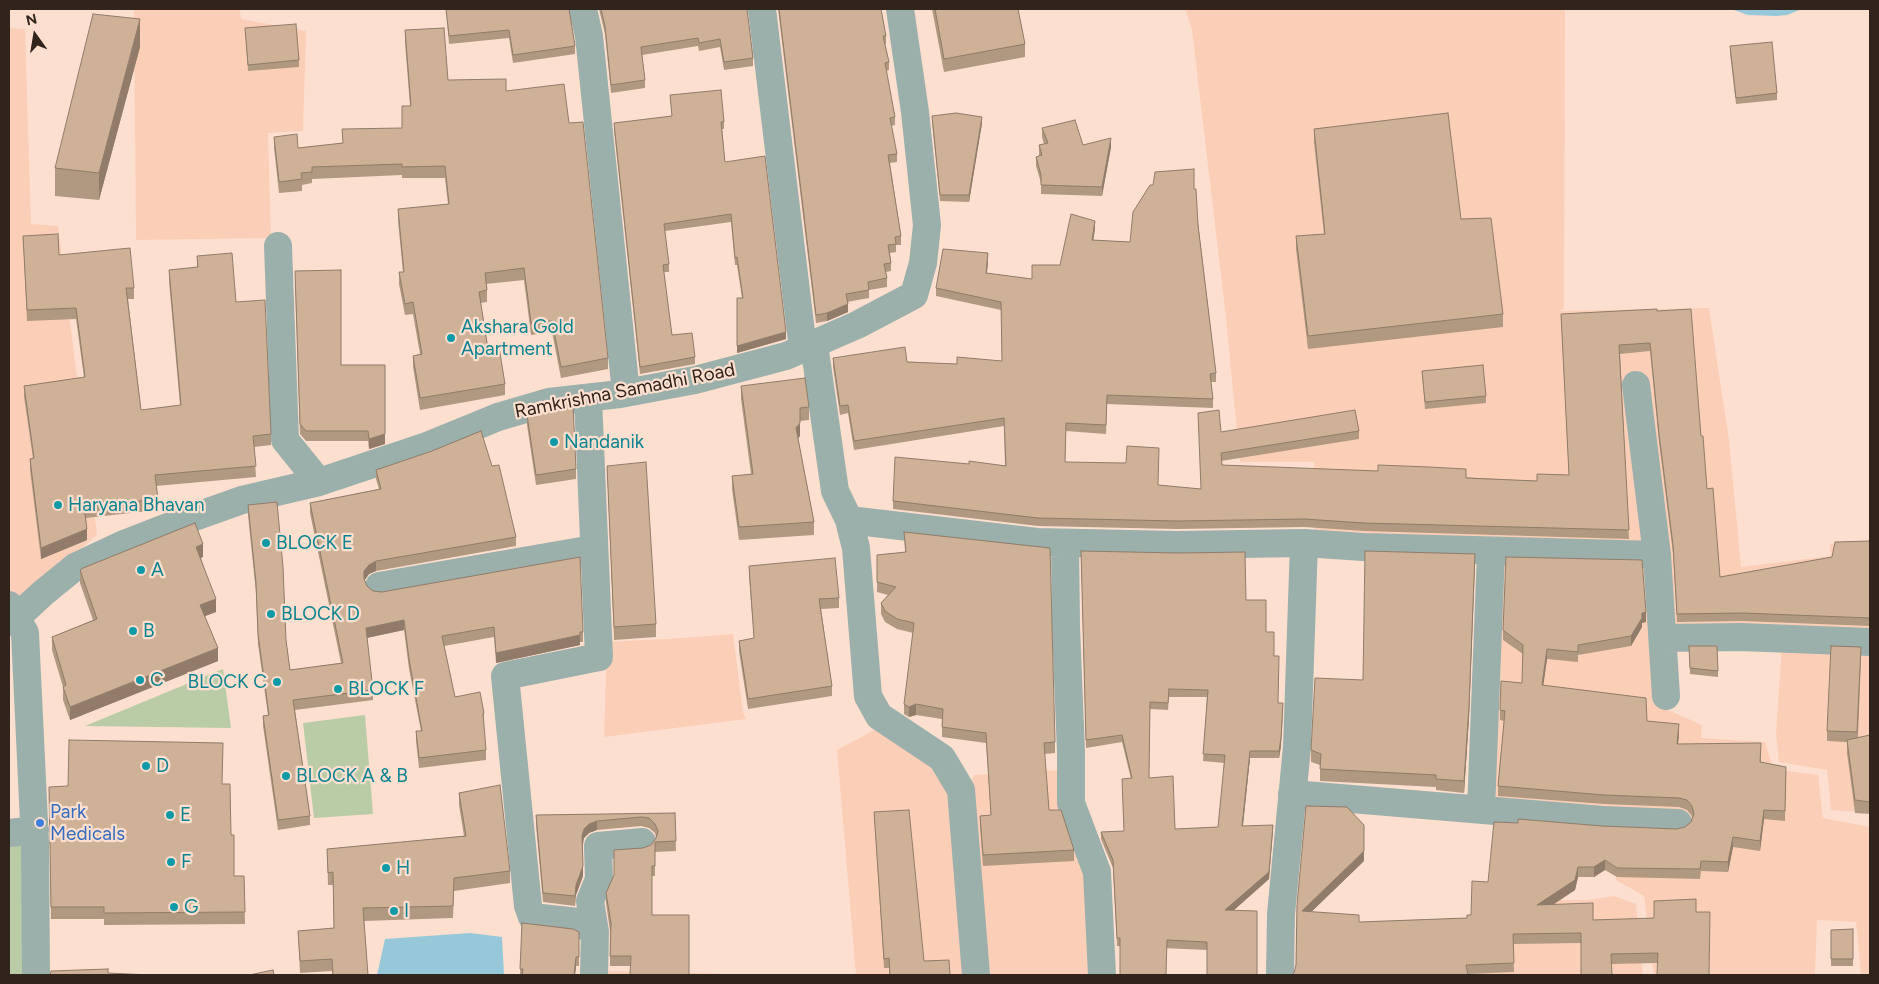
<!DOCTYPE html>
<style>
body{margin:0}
#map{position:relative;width:1879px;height:984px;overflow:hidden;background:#fddfcf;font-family:Figtree,sans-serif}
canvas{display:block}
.frame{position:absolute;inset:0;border:10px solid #31241c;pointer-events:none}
.north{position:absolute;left:10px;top:10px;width:50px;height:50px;-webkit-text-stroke:4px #fddfcf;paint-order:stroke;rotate:347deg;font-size:14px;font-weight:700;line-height:20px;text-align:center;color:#31241c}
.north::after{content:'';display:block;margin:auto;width:18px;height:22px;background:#31241c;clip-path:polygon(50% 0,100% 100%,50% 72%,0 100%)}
</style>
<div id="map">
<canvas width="1879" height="984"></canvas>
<div class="frame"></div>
<div class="north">N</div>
</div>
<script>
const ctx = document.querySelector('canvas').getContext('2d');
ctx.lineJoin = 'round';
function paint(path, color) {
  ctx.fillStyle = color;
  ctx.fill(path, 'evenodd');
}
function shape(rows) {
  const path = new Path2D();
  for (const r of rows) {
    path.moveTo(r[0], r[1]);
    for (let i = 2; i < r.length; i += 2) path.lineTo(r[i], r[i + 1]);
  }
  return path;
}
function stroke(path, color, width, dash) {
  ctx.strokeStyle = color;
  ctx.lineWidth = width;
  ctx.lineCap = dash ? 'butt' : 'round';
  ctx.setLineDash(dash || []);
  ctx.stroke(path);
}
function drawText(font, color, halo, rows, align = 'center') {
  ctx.font = font + ' Figtree,sans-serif';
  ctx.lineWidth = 4.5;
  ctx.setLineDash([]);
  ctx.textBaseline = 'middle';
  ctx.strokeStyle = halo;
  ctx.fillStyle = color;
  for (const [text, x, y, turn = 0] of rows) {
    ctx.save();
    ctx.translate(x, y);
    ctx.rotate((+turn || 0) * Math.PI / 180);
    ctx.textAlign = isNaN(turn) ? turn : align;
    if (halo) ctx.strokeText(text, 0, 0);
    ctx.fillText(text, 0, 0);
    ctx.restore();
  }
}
const built = shape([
 [134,9,240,9,241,19,306,31,303,131,268,133,271,238,136,240],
 [1185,9,1565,9,1564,309,1559,311,1709,308,1729,440,1741,567,1831,556,1830,544,1870,541,1870,630,1669,627,1646,548,1315,534,1314,462,1240,462,1225,309,1192,30],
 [9,28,25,29,31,224,58,226,97,535,19,601,9,597],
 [1498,558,1651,560,1661,707,1702,725,1701,738,1765,742,1773,769,1818,775,1823,818,1870,827,1870,975,1861,975,1856,922,1817,920,1815,975,1654,975,1644,896,1616,880,1616,831,1689,829,1692,817,1487,803],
 [733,634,743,712,746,719,604,737,607,642,683,638],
 [1782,644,1870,649,1870,813,1831,810,1827,770,1779,762,1776,733],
 [878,728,939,766,955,792,970,975,856,975,837,750],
 [1059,770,1091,870,1097,975,983,975,969,787,974,775],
 [1614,896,1636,904,1643,975,1474,975,1471,929,1542,900,1588,900],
 [605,971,739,974,743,975,605,975]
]);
const green = shape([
 [223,669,231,728,85,726],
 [365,715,373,814,314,818,303,723],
 [25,837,25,975,9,975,9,839]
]);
const water = shape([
 [1731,9,1802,9,1787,15,1776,16,1748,15],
 [470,933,502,937,504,975,377,975,385,939]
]);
const minor = shape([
 [583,9,589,36,626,393],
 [762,9,803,349],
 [278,246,285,440,319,482],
 [814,344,835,491,849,520,856,548,868,696,879,716,942,758,961,790,976,975],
 [1636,385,1657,555,1666,696],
 [588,398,599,657,505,676,528,906,532,917,578,922,595,932,594,975],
 [849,520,1037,542,1177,545,1304,543,1363,547,1657,555],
 [1065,543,1066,626,1071,752,1071,803,1097,872,1102,975],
 [379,586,593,549],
 [9,605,25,633,35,843,36,975],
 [16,618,43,593,75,567,124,544,183,521,242,500,319,482,427,446,498,417,549,402,620,394,695,380,786,356,857,325,914,295,923,263,927,225,915,112,900,9],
 [1663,638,1741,637,1870,642],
 [1292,794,1603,820,1678,823],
 [1481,810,1491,552],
 [9,833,35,830],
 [595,932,590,901,599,879,598,846,642,842],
 [1280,975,1281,914,1297,747,1304,543]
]);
const wall = shape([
 [446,9,569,9,575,46,575,54,513,63,509,38,449,44],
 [599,9,747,9,753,58,753,66,724,70,720,47,699,51,698,46,642,55,645,80,645,88,611,93,605,34],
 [778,9,881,9,886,36,886,44,885,44,889,62,889,70,886,71,895,117,895,125,891,126,897,154,897,162,890,163,901,236,901,245,896,245,896,252,890,253,891,263,891,271,886,272,887,278,887,287,869,290,869,298,847,302,848,312,827,321,816,323],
 [932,9,1018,9,1025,44,1025,57,944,72],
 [245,28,299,60,299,67,248,71],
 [405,30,448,80,506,91,569,123,608,358,608,369,561,378,552,332,531,335,524,280,486,284,487,290,487,302,480,303,488,349,505,384,505,395,420,410,413,367,413,356,420,354,413,314,405,315,399,284,399,272,403,272,398,221,398,209,448,204,445,178,402,178,402,175,312,179,312,183,302,185,302,191,279,193,274,148,274,137,298,148,342,143,402,128,410,106,405,42],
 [1730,46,1777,93,1777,100,1736,104,1730,53],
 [140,47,99,200,55,196,55,168],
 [670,95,724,122,724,129,722,129,725,162,786,339,737,353,737,298,742,298,737,265,735,265,731,222,665,231,669,264,669,272,664,272,672,335,695,357,695,364,640,374,614,130,614,123,672,116],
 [932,116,982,123,969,202,940,201,932,122],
 [1042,128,1083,145,1111,147,1102,196,1041,194,1041,183,1036,166,1036,157,1039,156,1039,145,1044,144,1042,137],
 [1314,129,1461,219,1503,314,1503,327,1308,349,1296,249,1296,236,1324,234,1314,142],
 [1194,189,1216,373,1216,382,1211,382,1213,399,1213,408,1107,404,1106,434,1066,431,1065,462,1158,485,1201,489,1221,432,1359,431,1359,439,1221,461,1222,465,1537,481,1569,475,1561,314,1657,311,1701,436,1707,489,1720,577,1832,557,1870,541,1870,626,1742,621,1677,622,1673,553,1659,442,1650,351,1620,354,1629,539,1364,531,1304,527,1177,529,1038,526,893,509,893,501,969,464,1005,466,1004,426,854,450,848,413,840,415,833,367,833,358,957,364,1002,361,1001,310,936,296,936,288,988,262,987,273,1032,279,1060,265,1095,229,1093,240,1130,242],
 [23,236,59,255,134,288,134,299,128,299,141,410,180,405,169,281,169,270,197,267,197,256,236,302,271,434,271,445,254,447,256,477,156,486,158,499,158,510,86,518,87,540,41,559,30,470,30,459,33,458,24,397,24,386,84,377,76,319,27,321],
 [295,281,341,365,385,444,369,449,368,441,306,441,300,434],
 [1422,371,1486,396,1486,403,1425,409],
 [741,386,809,407,809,420,800,421,800,436,798,438,814,522,814,535,739,540,732,489,732,476,751,474,741,399],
 [527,415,576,469,576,479,536,485,527,425],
 [607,466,656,624,656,637,614,640],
 [376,470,516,537,516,546,376,571,369,574,364,581,367,586,373,591,583,632,583,642,580,642,580,645,496,663,494,637,444,646,455,697,484,713,484,723,483,723,486,750,486,760,419,768,416,741,416,731,421,731,409,669,404,630,367,638,373,690,373,700,295,710,310,816,310,825,278,830,263,726,263,716,268,715,258,644,256,593,248,515,248,505,286,640,290,670,341,663,310,513,310,503,379,489,376,479],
 [904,532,1055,742,1055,753,1044,754,1049,810,1074,850,1074,861,983,866,980,826,980,816,991,815,986,743,942,737,942,719,916,715,909,717,904,714,904,704,913,633,897,629,885,622,881,614,881,603,888,595,877,592,877,555,905,552],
 [1081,551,1246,600,1266,632,1274,656,1281,746,1279,758,1250,758,1243,826,1273,832,1269,879,1234,910,1207,950,1117,946,1113,868,1101,839,1101,832,1124,831,1122,779,1131,779,1122,742,1086,748],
 [1169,697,1207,697,1203,761,1225,763,1218,827,1175,829,1149,778,1150,709,1168,710],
 [203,557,201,558,216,612,205,616,218,661,70,720,63,700,63,687,52,650,52,637,93,620,80,583,80,570],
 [749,566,839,598,839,608,821,609,832,686,832,696,748,709,739,651,739,641,754,639,749,576],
 [1475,566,1469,718,1464,793,1436,790,1436,787,1320,781,1320,765,1311,762,1311,750,1363,680],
 [1646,622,1642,623,1642,627,1631,646,1578,655,1578,662,1547,659,1543,685,1647,721,1679,734,1678,744,1761,753,1761,762,1786,767,1785,821,1764,819,1760,851,1733,847,1728,872,1701,871,1700,879,1617,877,1605,870,1594,877,1578,877,1575,890,1553,905,1593,920,1654,918,1696,899,1657,963,1611,964,1581,943,1513,944,1514,972,1468,974,1294,973,1296,965,1297,905,1364,861,1311,912,1359,922,1467,918,1471,915,1488,882,1602,826,1677,829,1685,827,1691,822,1692,816,1687,810,1679,807,1604,804,1498,796,1498,786,1504,721,1500,720,1500,710,1522,683,1523,654,1503,640,1503,630],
 [1689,646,1718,671,1718,677,1690,674],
 [1861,657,1858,738,1870,735,1870,814,1855,813,1847,753,1847,742,1827,741,1827,731],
 [222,784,231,835,234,876,244,876,245,924,104,925,104,919,51,919,49,787],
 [459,793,510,871,510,883,454,891,453,918,364,921,368,975,332,975,332,971,300,973,298,931,334,928,333,885,328,885,327,849,464,836,459,805],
 [874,812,924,961,950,975,889,975,889,968,884,968],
 [675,813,676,851,655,852,655,876,652,876,630,966,610,966,610,931,606,903,606,893,643,848,651,845,656,838,655,833,649,828,641,826,597,830,589,833,584,838,583,845,583,876,576,895,575,906,543,902,536,825,536,815],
 [522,923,579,932,579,966,576,966,575,975,520,975],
 [1853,929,1853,966,1831,966,1831,930]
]);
const shadedWall = shape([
 [140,19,140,47,99,200,99,173],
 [982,117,982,123,969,202,969,195],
 [1111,138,1111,147,1102,196,1102,187],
 [1095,221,1095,229,1092,248,1092,240],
 [988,253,988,262,986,281,986,273],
 [848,304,848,312,827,321,827,313],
 [786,332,786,339,737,353,737,346],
 [385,375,385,444,369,449,369,439],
 [800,423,800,436,796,441,796,428],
 [87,529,87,540,41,559,41,548],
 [203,544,203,557,196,560,196,547],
 [1475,554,1469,718,1464,793,1464,781],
 [376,561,376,571,369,574,364,581,364,589,364,571,369,565],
 [216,599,216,612,200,618,200,605],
 [1646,612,1646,622,1642,623,1642,627,1631,646,1631,636,1642,613],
 [404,620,404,630,366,638,366,628],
 [580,635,580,645,496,663,496,653],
 [218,648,218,661,70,720,70,707],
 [1547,649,1547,659,1542,695,1542,685],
 [916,704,916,715,909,717,909,707],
 [1283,711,1281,746,1279,758,1279,751],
 [1679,724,1679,734,1677,754,1677,744],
 [1250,751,1250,758,1242,834,1242,826],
 [1764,810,1764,819,1760,851,1760,841],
 [597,821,597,830,589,833,584,838,582,846,582,836,584,829,589,824],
 [1273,825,1269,879,1225,918,1225,910],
 [1733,837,1733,847,1728,872,1728,862],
 [1364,851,1364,861,1302,921,1302,911],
 [1605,860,1605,870,1594,877,1594,867],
 [583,866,583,876,576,895,575,906,576,885],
 [1578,867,1578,877,1575,890,1537,915,1537,905],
 [576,957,576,966,575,975,574,975]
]);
const building = shape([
 [446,9,569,9,575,46,513,55,509,30,449,36,446,9],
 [601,9,747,9,753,58,724,62,720,39,699,43,698,38,641,47,645,80,611,85,605,26,601,9],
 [779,9,881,9,886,36,883,36,889,62,885,63,895,117,890,118,897,154,888,155,901,236,895,237,896,244,888,245,891,263,884,264,887,278,868,282,869,290,846,294,848,304,827,313,816,315,779,9],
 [935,9,1018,9,1025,44,944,59,935,9],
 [93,14,140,19,99,173,55,168,93,14],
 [296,24,299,60,248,65,245,28,296,24],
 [444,28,448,80,506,79,506,91,564,84,569,123,583,122,608,358,561,367,552,321,531,323,524,268,485,273,487,290,479,292,488,349,499,347,505,384,420,398,413,356,422,354,413,302,405,304,399,272,404,272,398,209,449,204,445,166,402,167,402,164,312,167,312,172,301,173,302,179,279,182,274,137,297,134,298,148,343,143,342,129,402,128,402,106,411,106,405,30,444,28],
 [1772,42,1777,93,1736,98,1730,46,1772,42],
 [721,90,724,122,721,122,725,162,765,156,786,332,737,346,737,298,743,298,737,257,735,258,731,214,664,224,669,264,663,265,672,335,692,333,695,357,640,367,614,123,672,116,670,95,721,90],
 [956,113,982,117,969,195,940,195,932,116,956,113],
 [1448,113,1461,219,1491,218,1503,314,1308,336,1296,236,1325,234,1314,129,1448,113],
 [1075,120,1083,145,1111,138,1102,187,1041,185,1041,175,1036,157,1042,155,1039,145,1048,143,1042,128,1075,120],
 [1194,169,1194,189,1196,189,1198,225,1216,373,1210,374,1213,399,1107,395,1106,425,1066,423,1065,462,1126,463,1127,446,1159,448,1158,485,1201,489,1198,413,1219,410,1221,432,1355,410,1359,431,1221,453,1222,465,1378,471,1378,465,1429,467,1466,469,1466,478,1537,481,1537,474,1569,475,1561,314,1657,309,1657,311,1691,309,1701,436,1703,436,1707,489,1713,488,1720,577,1832,557,1835,542,1870,541,1870,618,1742,613,1677,614,1673,545,1659,434,1650,343,1619,345,1629,530,1364,523,1304,519,1177,521,1038,518,893,501,895,457,969,464,969,461,1006,466,1004,418,854,441,848,405,840,406,833,358,905,347,907,362,957,364,957,357,1002,361,1001,302,936,288,943,249,988,253,986,273,1032,279,1032,265,1060,265,1071,214,1095,221,1092,240,1130,242,1133,212,1150,185,1153,185,1155,172,1194,169],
 [58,234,59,255,130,248,134,288,126,288,141,410,181,405,169,270,198,267,197,256,232,253,236,302,265,300,271,434,253,436,256,466,155,475,158,499,84,507,87,529,41,548,30,459,34,458,24,386,85,377,76,308,27,310,23,236,58,234],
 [341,270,341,365,385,365,385,434,369,439,368,431,306,431,300,424,295,271,341,270],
 [1483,365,1486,396,1425,402,1422,371,1483,365],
 [805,378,809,407,800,408,800,423,796,428,814,522,739,527,732,476,753,474,741,386,805,378],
 [573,405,576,469,536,475,527,415,552,407,573,405],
 [481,431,492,466,499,465,516,537,376,561,369,565,364,571,364,579,367,586,373,591,382,592,580,557,583,632,580,632,580,635,496,653,494,627,442,636,455,697,480,692,484,713,483,713,486,750,419,758,416,731,422,731,409,659,404,620,366,628,373,690,293,700,310,816,278,820,263,716,269,715,258,634,256,583,248,505,277,502,283,567,286,640,290,670,343,663,310,503,381,489,376,470,432,451,481,431],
 [646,462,656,624,614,627,607,466,646,462],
 [195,523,203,544,196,547,216,599,200,605,218,648,70,707,63,687,66,685,52,637,97,619,80,570,83,568,195,523],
 [904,532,1050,548,1055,742,1044,743,1049,810,1061,810,1074,850,983,855,980,816,991,815,986,733,942,727,943,709,916,704,909,707,904,704,914,623,897,619,885,611,881,603,896,587,877,582,877,555,906,552,904,532],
 [1081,551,1177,553,1245,552,1246,600,1266,600,1266,632,1274,632,1274,656,1279,656,1278,703,1283,703,1281,738,1279,751,1250,751,1242,826,1273,825,1269,872,1225,910,1257,911,1257,975,1207,975,1207,942,1167,940,1166,975,1120,975,1120,938,1117,938,1113,860,1101,832,1124,831,1122,779,1132,778,1122,735,1086,740,1081,551],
 [1169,689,1208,690,1203,754,1225,755,1218,827,1175,829,1173,776,1149,778,1150,702,1168,703,1169,689],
 [1365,551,1475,554,1469,706,1464,781,1436,779,1436,775,1320,769,1321,754,1311,750,1315,678,1363,680,1365,551],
 [1506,557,1642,560,1646,612,1642,613,1642,618,1631,636,1578,645,1578,652,1547,649,1542,685,1646,698,1647,721,1679,724,1677,744,1761,743,1760,762,1786,767,1785,811,1764,810,1760,841,1733,837,1728,862,1701,861,1700,869,1617,868,1605,860,1594,867,1578,867,1575,880,1537,905,1593,903,1593,920,1654,918,1654,901,1696,899,1696,912,1710,912,1709,975,1657,975,1658,953,1611,954,1612,975,1581,975,1581,933,1513,934,1514,963,1466,965,1468,975,1291,975,1294,973,1296,965,1297,905,1306,806,1347,807,1364,825,1364,851,1302,911,1359,915,1359,922,1467,918,1467,915,1471,915,1472,881,1488,882,1494,822,1518,823,1518,819,1602,826,1677,829,1685,827,1691,822,1694,814,1692,806,1687,800,1679,798,1604,795,1498,786,1505,711,1500,710,1501,681,1522,683,1523,645,1503,630,1506,557],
 [835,558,839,598,819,599,832,686,748,699,739,641,754,638,749,566,835,558],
 [1689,646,1717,646,1718,671,1690,668,1689,646],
 [1831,646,1861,647,1857,732,1827,731,1831,646],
 [1870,735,1870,802,1855,800,1847,740,1870,735],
 [69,740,223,743,222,784,230,784,231,835,234,835,234,876,244,876,245,912,104,913,104,907,51,907,49,787,68,786,69,740],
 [500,785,510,871,454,878,453,906,363,908,368,975,333,975,332,959,300,961,298,931,334,928,333,872,328,873,327,849,466,836,459,793,500,785],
 [909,810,924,961,949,960,950,975,890,975,889,958,884,959,874,812,909,810],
 [675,813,676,841,655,842,655,866,652,866,652,915,689,915,689,975,630,975,631,956,610,956,611,923,606,893,614,875,614,850,643,848,651,845,656,838,658,831,655,824,649,818,641,817,597,821,589,824,584,829,582,836,583,866,576,885,575,896,543,893,536,815,675,813],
 [522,923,573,929,579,932,579,957,576,957,574,975,522,975,523,969,520,969,522,923],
 [1853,929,1853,959,1831,959,1831,930,1853,929],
 [108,969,108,973,151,975,50,975,51,971,108,969],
 [273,970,274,975,249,975,273,970]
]);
const markers = [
 [451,338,5,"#0f9aa8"],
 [554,442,5,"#0f9aa8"],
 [58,505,5,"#0f9aa8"],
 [266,543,5,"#0f9aa8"],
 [141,570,5,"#0f9aa8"],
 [271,614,5,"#0f9aa8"],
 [133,631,5,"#0f9aa8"],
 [140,680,5,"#0f9aa8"],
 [277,682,5,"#0f9aa8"],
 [338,689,5,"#0f9aa8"],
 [146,766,5,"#0f9aa8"],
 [286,776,5,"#0f9aa8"],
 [170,815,5,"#0f9aa8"],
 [40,823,5,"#3f7fe0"],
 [171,862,5,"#0f9aa8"],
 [386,868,5,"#0f9aa8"],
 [174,907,5,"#0f9aa8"],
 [394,911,5,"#0f9aa8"]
];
const cultureNames = [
 ["Akshara Gold",461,327],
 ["Apartment",461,349],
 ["Nandanik",564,442],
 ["Haryana Bhavan",68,505],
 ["BLOCK E",276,543],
 ["A",151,570],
 ["BLOCK D",281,614],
 ["B",143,631],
 ["C",150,680],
 ["BLOCK C",267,682,"right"],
 ["BLOCK F",348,689],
 ["D",156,766],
 ["BLOCK A & B",296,776],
 ["E",180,815],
 ["F",181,862],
 ["H",396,868],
 ["G",184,907],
 ["I",404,911]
];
const streetNames = [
 ["Ramkrishna Samadhi Road",625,391,-11]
];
const shopNames = [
 ["Park",50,812],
 ["Medicals",50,834]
];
paint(built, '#fbcfb7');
paint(green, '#b9cca5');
paint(water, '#96c8d9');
stroke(minor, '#9bafab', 28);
paint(wall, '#b19881');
paint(shadedWall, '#907c69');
paint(building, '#ceb196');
stroke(building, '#907c69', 1);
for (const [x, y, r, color] of markers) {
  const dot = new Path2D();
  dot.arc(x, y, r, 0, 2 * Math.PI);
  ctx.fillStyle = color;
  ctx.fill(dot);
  stroke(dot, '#fddfcf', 2);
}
drawText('19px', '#0d838f', '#fddfcf', cultureNames, 'left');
drawText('19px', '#31241c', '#fddfcf', streetNames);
drawText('19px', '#366cbe', '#fddfcf', shopNames, 'left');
</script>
